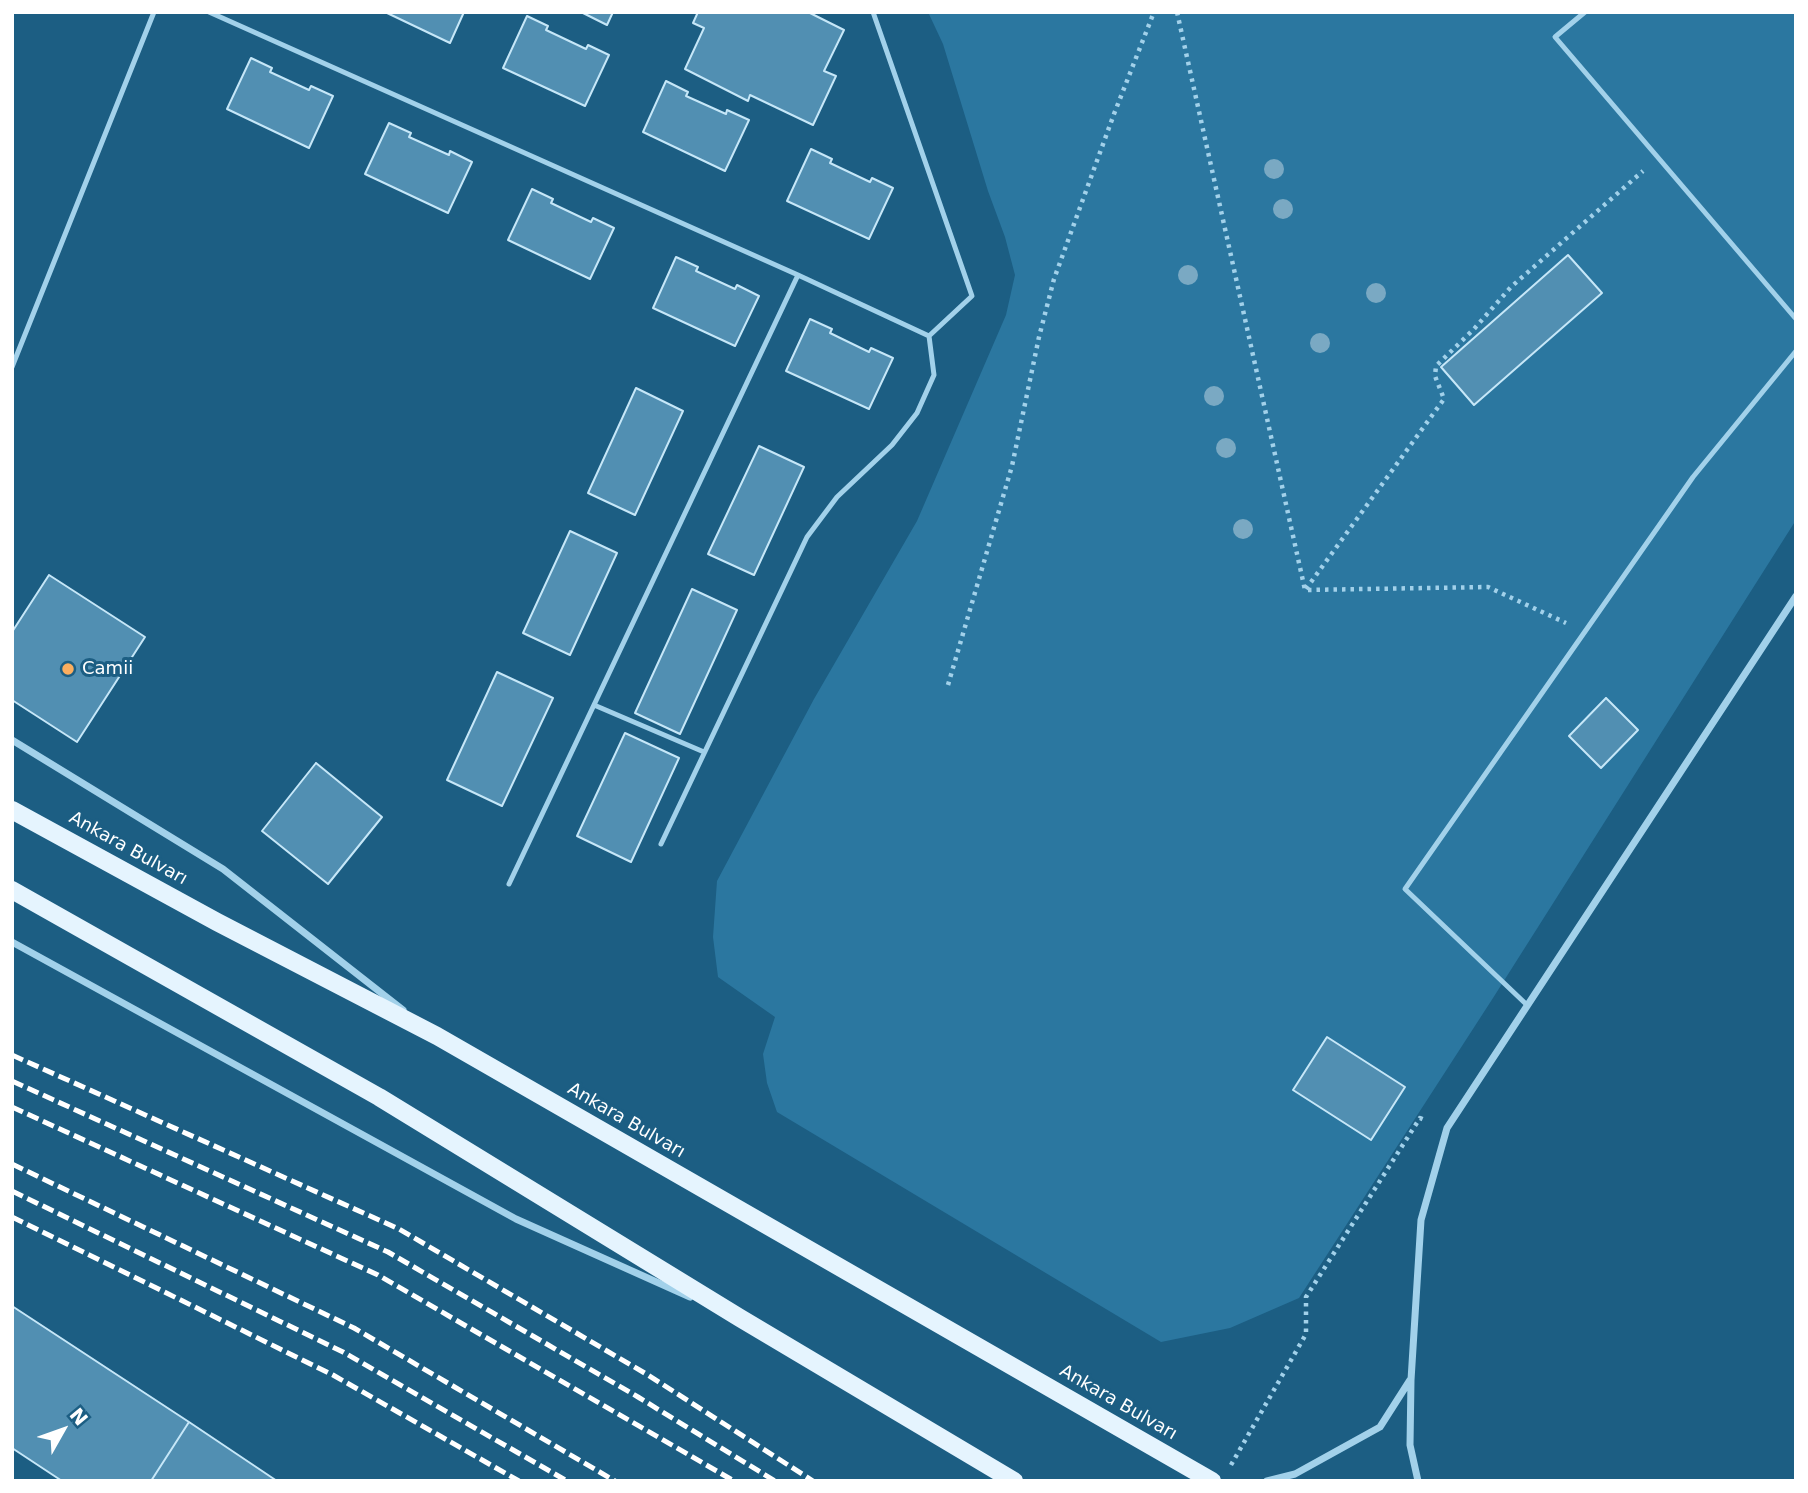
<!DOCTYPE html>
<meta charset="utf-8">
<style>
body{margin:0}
#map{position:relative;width:1808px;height:1493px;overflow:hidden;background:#1c5e83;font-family:"DejaVu Sans",sans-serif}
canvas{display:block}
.frame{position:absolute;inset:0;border:14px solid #fff;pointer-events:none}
.north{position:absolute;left:28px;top:1395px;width:70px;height:70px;-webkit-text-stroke:5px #1c5e83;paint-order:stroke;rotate:50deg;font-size:19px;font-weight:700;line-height:28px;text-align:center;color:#fff}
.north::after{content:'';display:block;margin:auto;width:24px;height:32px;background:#fff;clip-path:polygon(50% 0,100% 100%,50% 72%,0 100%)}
</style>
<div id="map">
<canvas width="1808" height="1493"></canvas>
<div class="frame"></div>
<div class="north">N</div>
</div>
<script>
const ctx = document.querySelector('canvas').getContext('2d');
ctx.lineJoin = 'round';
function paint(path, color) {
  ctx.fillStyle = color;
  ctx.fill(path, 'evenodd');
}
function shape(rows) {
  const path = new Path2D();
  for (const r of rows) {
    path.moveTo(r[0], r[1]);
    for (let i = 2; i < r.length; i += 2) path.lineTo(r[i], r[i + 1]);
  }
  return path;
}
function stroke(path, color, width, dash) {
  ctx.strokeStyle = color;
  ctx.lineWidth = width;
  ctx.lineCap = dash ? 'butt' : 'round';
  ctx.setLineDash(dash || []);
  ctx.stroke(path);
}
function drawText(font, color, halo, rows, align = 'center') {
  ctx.font = font + ' "DejaVu Sans",sans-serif';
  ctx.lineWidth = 6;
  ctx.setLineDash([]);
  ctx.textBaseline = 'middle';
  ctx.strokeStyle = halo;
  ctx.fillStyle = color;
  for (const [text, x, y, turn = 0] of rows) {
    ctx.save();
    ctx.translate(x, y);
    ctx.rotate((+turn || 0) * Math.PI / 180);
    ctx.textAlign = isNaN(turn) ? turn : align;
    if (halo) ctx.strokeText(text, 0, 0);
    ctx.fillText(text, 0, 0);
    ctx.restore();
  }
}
const green = shape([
 [928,12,1796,12,1796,520,1493,998,1299,1298,1230,1328,1161,1342,777,1112,767,1083,763,1054,775,1017,718,977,713,937,717,881,814,699,917,521,1006,315,1015,275,1005,237,988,191,943,44]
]);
const building = shape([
 [385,12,464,12,450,43,385,12],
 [581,12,613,12,607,25,581,12],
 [698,12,808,12,844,30,824,71,836,76,813,125,750,95,748,101,685,69,704,28,693,23,698,12],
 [527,16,548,26,546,30,586,49,588,45,609,55,585,106,503,68,527,16],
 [251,58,272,68,270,72,309,90,311,86,333,96,309,148,227,109,251,58],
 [666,81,688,92,686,96,726,114,727,110,749,120,725,171,643,132,666,81],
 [389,123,411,133,409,137,449,155,450,151,472,162,448,213,365,174,389,123],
 [811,149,832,159,830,163,870,182,872,178,893,188,869,239,787,201,811,149],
 [532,189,553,199,551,203,591,222,593,218,614,228,590,279,508,240,532,189],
 [1568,255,1602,293,1474,405,1441,367,1568,255],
 [676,257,698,267,696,271,735,289,737,285,759,296,735,346,653,308,676,257],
 [810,319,832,329,830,333,869,352,871,348,893,358,869,409,786,371,810,319],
 [636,388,683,411,635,515,588,493,636,388],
 [759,446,804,467,754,575,708,554,759,446],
 [570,531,617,553,570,655,523,633,570,531],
 [49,575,145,637,77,742,12,700,12,632,49,575],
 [692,589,737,610,680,734,635,713,692,589],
 [497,672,553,698,502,806,447,780,497,672],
 [1606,698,1638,730,1601,768,1569,736,1606,698],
 [625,733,679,758,631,862,577,836,625,733],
 [316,763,382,817,328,884,262,831,316,763],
 [1327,1037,1405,1087,1371,1140,1293,1090,1327,1037],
 [12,1306,189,1422,151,1481,62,1481,12,1448,12,1306],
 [189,1422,277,1481,151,1481,189,1422]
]);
const path = shape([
 [1177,12,1305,590,1488,587,1566,623],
 [1306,589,1444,399,1435,376,1436,366,1474,329,1511,287,1643,171],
 [948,685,1012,466,1039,337,1054,279,1114,114,1154,12],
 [1231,1465,1306,1334,1306,1297,1420,1118,1427,1121]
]);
const service = shape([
 [209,12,798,275,929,336],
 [873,12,972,296,929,336],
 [1585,12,1555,37,1796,319],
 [12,367,154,12],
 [594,705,704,752],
 [661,844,807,537,837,497,892,445,917,413,934,375,929,336],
 [509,884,798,275],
 [1527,1005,1405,889,1693,477,1796,351]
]);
const minor = shape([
 [12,740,223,869,403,1010],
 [12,942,516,1219,690,1297],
 [1267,1481,1295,1474,1380,1427,1410,1380],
 [1418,1481,1410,1445,1411,1380,1421,1220,1447,1128,1796,596]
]);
const primary = shape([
 [12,810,217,922,437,1036,1212,1481],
 [12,890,379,1097,740,1318,1014,1481]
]);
const rail = shape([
 [12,1055,399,1229,648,1375,813,1481],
 [12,1081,388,1252,638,1397,775,1481],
 [12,1107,378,1275,734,1481],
 [12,1164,354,1328,615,1481],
 [12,1191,343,1352,567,1481],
 [12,1217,333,1375,519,1481]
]);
const trees = [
 [1274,169],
 [1283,209],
 [1188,275],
 [1376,293],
 [1320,343],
 [1214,396],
 [1226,448],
 [1243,529]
];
const markers = [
 [68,669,7,"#fbae5f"]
];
const poiNames = [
 ["Camii",82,669]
];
const streetNames = [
 ["Ankara Bulvarı",128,849,29],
 ["Ankara Bulvarı",626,1121,30],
 ["Ankara Bulvarı",1118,1403,30]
];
paint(green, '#2b77a0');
paint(building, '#518fb2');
stroke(building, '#c6e7f8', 2);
stroke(path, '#a2d1ea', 4.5, [3.5, 5]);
stroke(service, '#a2d1ea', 5);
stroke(minor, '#a2d1ea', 7);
stroke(primary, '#e5f4fe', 18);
stroke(rail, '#fff', 5, [12, 5]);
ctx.fillStyle = '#7aa9c3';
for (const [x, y] of trees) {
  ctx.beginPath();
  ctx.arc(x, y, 10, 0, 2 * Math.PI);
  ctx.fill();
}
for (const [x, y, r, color] of markers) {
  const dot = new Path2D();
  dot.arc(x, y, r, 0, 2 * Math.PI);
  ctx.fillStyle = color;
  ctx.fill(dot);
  stroke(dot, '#1c5e83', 2.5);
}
drawText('18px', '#fff', '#1c5e83', poiNames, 'left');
drawText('18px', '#fff', '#1c5e83', streetNames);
</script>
